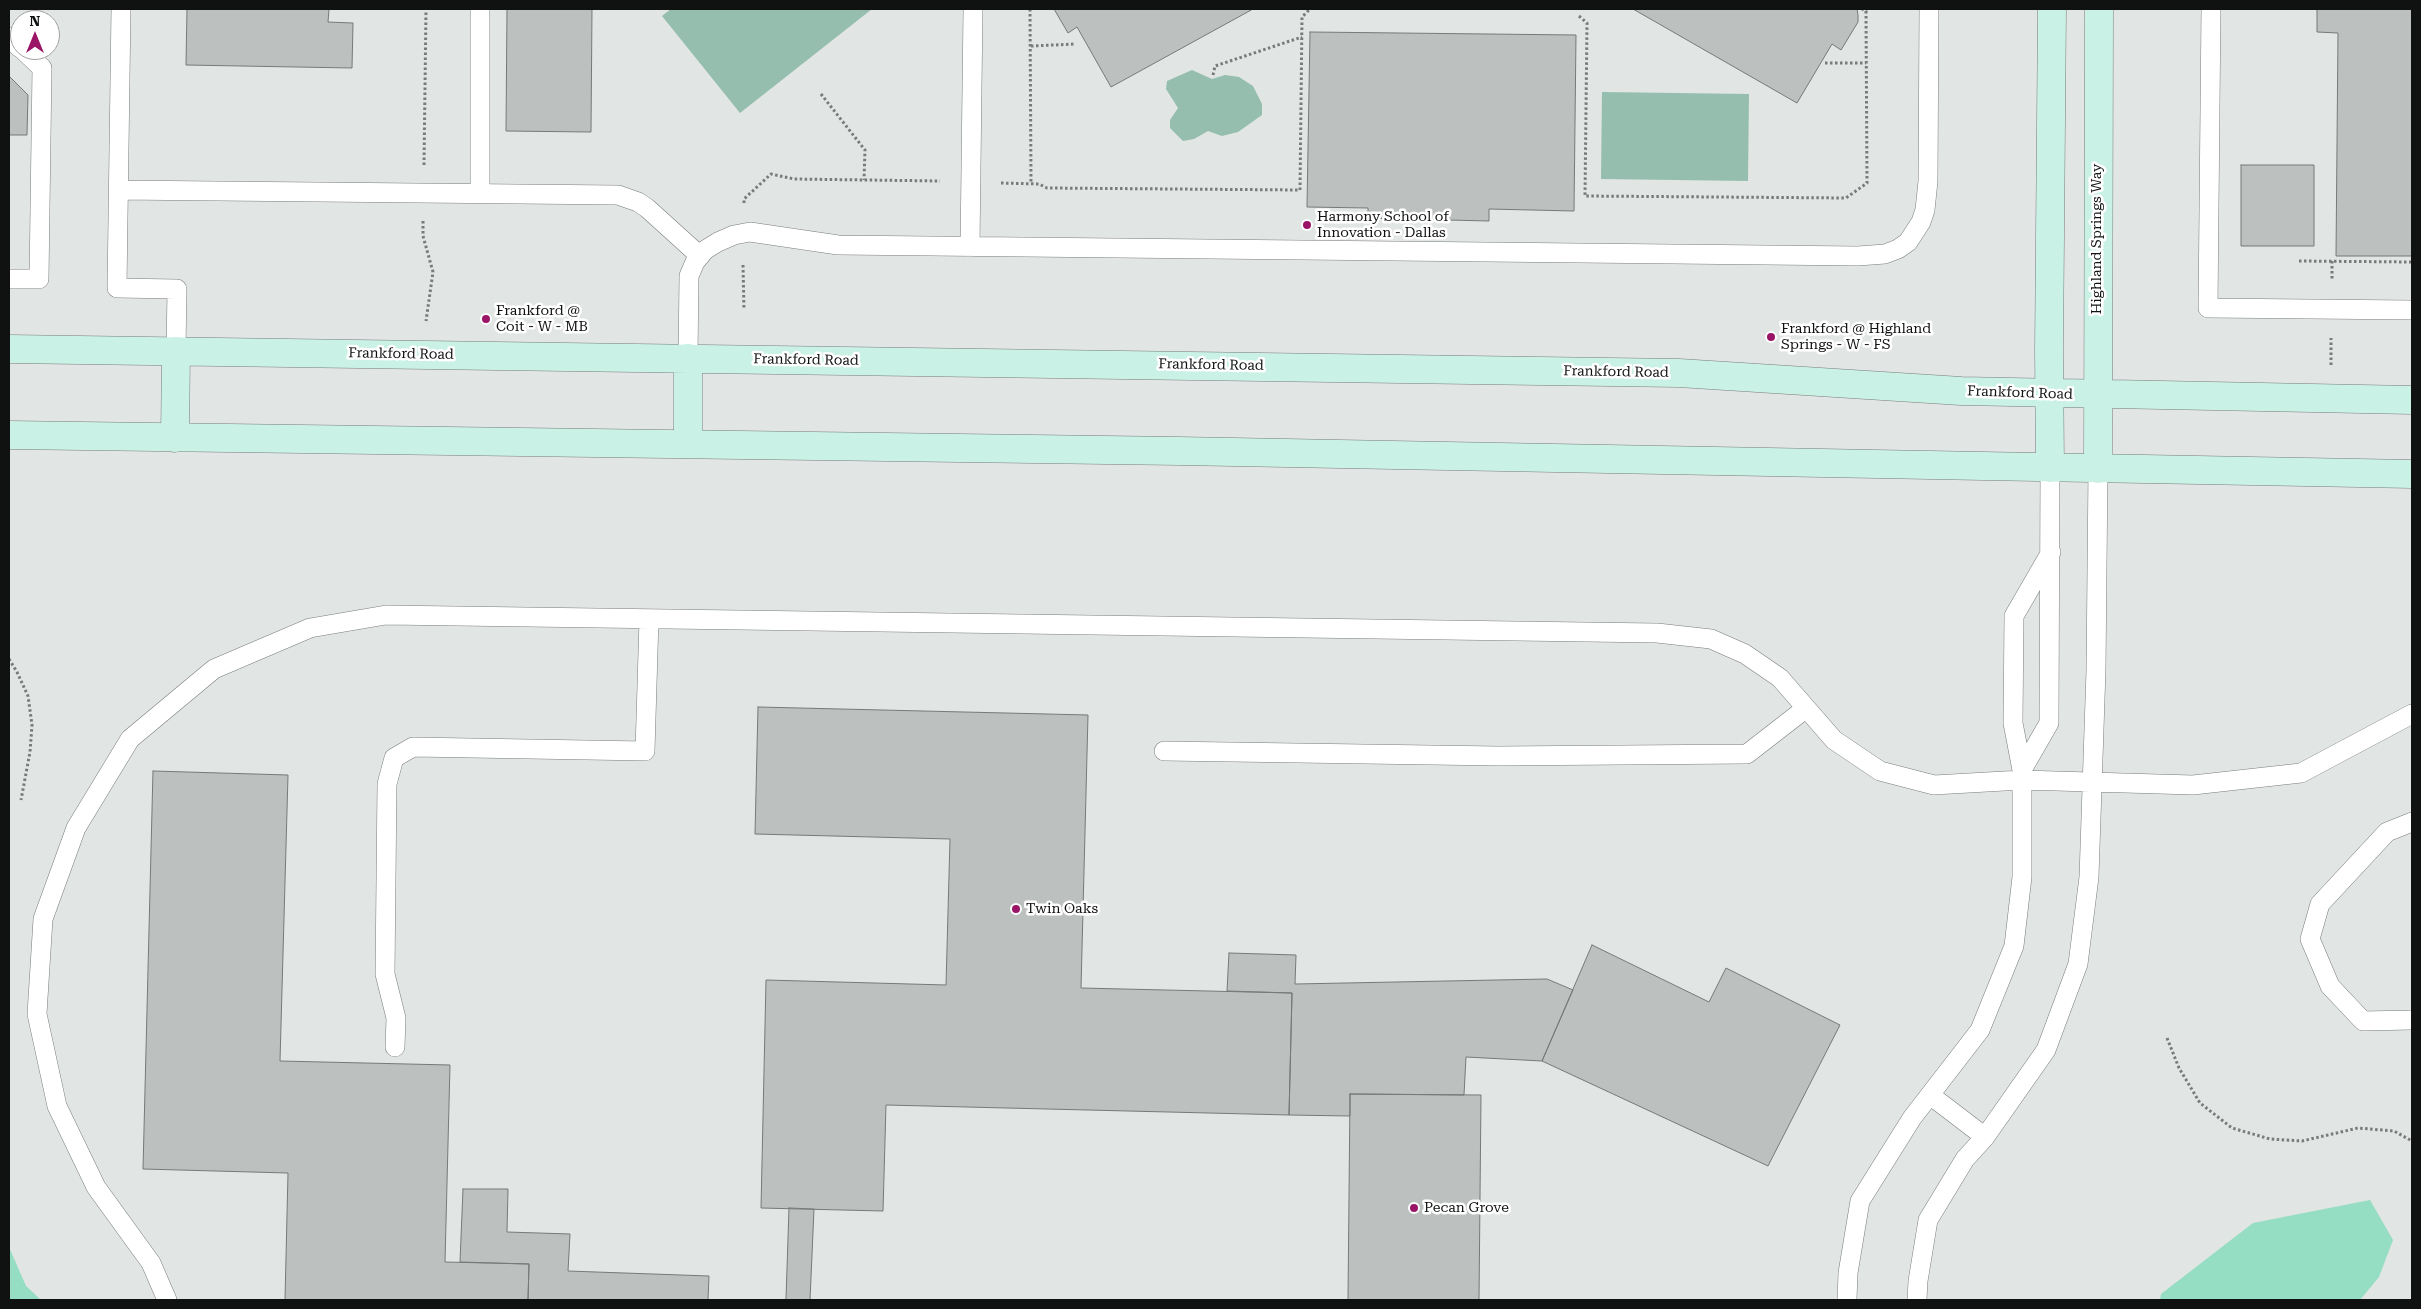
<!DOCTYPE html>
<style>
body{margin:0}
#map{position:relative;width:2421px;height:1309px;overflow:hidden;background:#e1e5e4;font-family:"Roboto Serif",serif}
canvas{display:block}
.frame{position:absolute;inset:0;border:10px solid #101111;pointer-events:none}
.north{position:absolute;left:10px;top:10px;width:50px;height:50px;box-sizing:border-box;background:#fff;border:1px solid #9fa0a0;border-radius:50%;rotate:0deg;font-size:14px;font-weight:700;line-height:20px;text-align:center;color:#101111}
.north::after{content:'';display:block;margin:auto;width:18px;height:22px;background:#9b1567;clip-path:polygon(50% 0,100% 100%,50% 72%,0 100%)}
</style>
<div id="map">
<canvas width="2421" height="1309"></canvas>
<div class="frame"></div>
<div class="north">N</div>
</div>
<script>
const ctx = document.querySelector('canvas').getContext('2d');
ctx.lineJoin = 'round';
function paint(path, color) {
  ctx.fillStyle = color;
  ctx.fill(path, 'evenodd');
}
function shape(rows) {
  const path = new Path2D();
  for (const r of rows) {
    path.moveTo(r[0], r[1]);
    for (let i = 2; i < r.length; i += 2) path.lineTo(r[i], r[i + 1]);
  }
  return path;
}
function stroke(path, color, width, dash) {
  ctx.strokeStyle = color;
  ctx.lineWidth = width;
  ctx.lineCap = dash ? 'butt' : 'round';
  ctx.setLineDash(dash || []);
  ctx.stroke(path);
}
function drawText(font, color, halo, rows, align = 'center') {
  ctx.font = font + ' "Roboto Serif",serif';
  ctx.lineWidth = 5;
  ctx.setLineDash([]);
  ctx.textBaseline = 'middle';
  ctx.strokeStyle = halo;
  ctx.fillStyle = color;
  for (const [text, x, y, turn = 0] of rows) {
    ctx.save();
    ctx.translate(x, y);
    ctx.rotate((+turn || 0) * Math.PI / 180);
    ctx.textAlign = isNaN(turn) ? turn : align;
    if (halo) ctx.strokeText(text, 0, 0);
    ctx.fillText(text, 0, 0);
    ctx.restore();
  }
}
const green = shape([
 [671,9,872,9,740,113,662,16],
 [1192,70,1212,79,1225,75,1239,77,1253,86,1262,104,1262,115,1238,132,1222,136,1208,131,1194,139,1183,141,1170,128,1170,120,1178,108,1166,89,1167,81],
 [1602,92,1749,94,1748,181,1601,179]
]);
const water = shape([
 [2370,1200,2393,1240,2379,1277,2360,1300,2160,1300,2161,1294,2253,1223],
 [9,1247,26,1286,41,1300,9,1300]
]);
const building = shape([
 [187,9,329,9,328,22,353,23,352,68,186,65,187,9],
 [507,9,592,9,591,132,506,131,507,9],
 [1054,9,1253,9,1111,87,1077,27,1068,33,1054,9],
 [1633,9,1857,9,1858,15,1858,22,1841,50,1832,44,1797,103,1633,9],
 [2317,9,2412,9,2412,256,2336,256,2338,33,2317,32,2317,9],
 [1310,32,1576,35,1574,211,1489,209,1489,221,1368,218,1368,208,1307,207,1310,32],
 [9,76,28,95,27,135,9,135,9,76],
 [2241,165,2314,165,2314,246,2241,246,2241,165],
 [758,707,1088,715,1081,988,1292,993,1289,1115,886,1105,883,1211,761,1208,766,980,946,985,950,839,755,834,758,707],
 [153,771,288,775,280,1061,450,1065,445,1262,529,1264,528,1300,285,1300,288,1173,143,1169,153,771],
 [1592,945,1709,1002,1726,968,1840,1025,1768,1166,1542,1061,1592,945],
 [1229,953,1296,955,1295,984,1547,979,1573,990,1542,1061,1466,1057,1464,1095,1350,1094,1350,1116,1289,1115,1292,993,1227,991,1229,953],
 [1350,1094,1481,1095,1479,1300,1348,1300,1350,1094],
 [463,1189,508,1189,507,1232,570,1234,568,1271,709,1276,708,1300,528,1300,529,1264,460,1262,463,1189],
 [789,1208,814,1209,810,1300,784,1300,786,1299,789,1208]
]);
const path = shape([
 [1030,9,1031,183],
 [1579,16,1587,23,1585,196,1846,198,1867,183,1866,11,1862,9],
 [1031,46,1076,44],
 [1825,63,1866,63],
 [1213,75,1215,66,1302,37],
 [821,94,865,150,864,180],
 [424,165,426,9],
 [1001,183,1039,184,1047,188,1300,190,1302,17,1309,10],
 [744,203,744,199,771,174,794,179,940,181],
 [423,221,423,236,433,272,426,321],
 [2299,261,2412,262],
 [2332,261,2332,281],
 [743,265,744,310],
 [2331,365,2331,338],
 [9,659,17,672,28,696,32,725,30,752,21,800],
 [2167,1038,2179,1068,2200,1103,2232,1128,2270,1139,2302,1141,2358,1128,2394,1131,2412,1141]
]);
const lane = shape([
 [121,9,117,288,177,289,176,351],
 [2211,9,2208,308,2412,310],
 [9,37,20,48],
 [118,190,618,195,638,202,647,208,700,256],
 [480,192,480,9],
 [970,247,973,9],
 [9,279,39,279,42,68,23,50],
 [688,358,689,276,695,262,705,250,718,242,734,235,750,232,838,245,1858,256,1885,254,1898,249,1908,242,1921,222,1925,210,1928,181,1929,9],
 [1164,751,1498,756,1747,754,1805,709],
 [2022,770,2049,723,2050,468],
 [2412,822,2387,832,2320,904,2310,939,2330,986,2363,1021,2412,1020],
 [395,1047,396,1018,385,974,387,784,394,758,413,747,645,751,649,619],
 [1930,1095,1985,1137],
 [167,1300,151,1263,96,1187,57,1106,37,1014,43,919,76,828,130,739,214,669,310,628,386,615,1657,633,1711,639,1745,654,1780,678,1834,740,1880,771,1934,785,2022,780,2193,785,2301,773,2412,714],
 [1847,1300,1848,1273,1860,1201,1912,1118,1980,1030,2014,946,2022,877,2022,770,2013,723,2014,616,2051,552],
 [1917,1300,1918,1281,1928,1220,1965,1159,1985,1137,2046,1050,2078,964,2089,877,2096,670,2098,469]
]);
const secondary = shape([
 [9,349,1679,373,1961,391,2412,400],
 [9,435,1179,451,2412,474],
 [175,438,176,351],
 [688,444,688,358],
 [2050,468,2049,350,2052,9],
 [2098,469,2099,9]
]);
const markers = [
 [1307,225,5,"#9b1567"],
 [486,319,5,"#9b1567"],
 [1771,337,5,"#9b1567"],
 [1016,909,5,"#9b1567"],
 [1414,1208,5,"#9b1567"]
];
const poiNames = [
 ["Harmony School of",1317,217],
 ["Innovation - Dallas",1317,233],
 ["Frankford @",496,311],
 ["Coit - W - MB",496,327],
 ["Frankford @ Highland",1781,329],
 ["Springs - W - FS",1781,345],
 ["Twin Oaks",1026,909],
 ["Pecan Grove",1424,1208]
];
const streetNames = [
 ["Highland Springs Way",2097,239,-90],
 ["Frankford Road",401,354,1],
 ["Frankford Road",806,360,1],
 ["Frankford Road",1211,365,1],
 ["Frankford Road",1616,372,1],
 ["Frankford Road",2020,393,2]
];
paint(green, '#95beae');
paint(water, '#95ddc3');
paint(building, '#bcc0bf');
stroke(building, '#767978', 1);
stroke(lane, '#797d7b', 20);
stroke(secondary, '#797d7b', 29);
stroke(path, '#797b7b', 3, [2.5, 2.5]);
stroke(lane, '#fff', 19);
stroke(secondary, '#caf1e5', 28);
for (const [x, y, r, color] of markers) {
  const dot = new Path2D();
  dot.arc(x, y, r, 0, 2 * Math.PI);
  ctx.fillStyle = color;
  ctx.fill(dot);
  stroke(dot, '#fff', 2);
}
drawText('14px', '#101111', '#fff', poiNames, 'left');
drawText('14px', '#101111', '#fff', streetNames);
</script>
